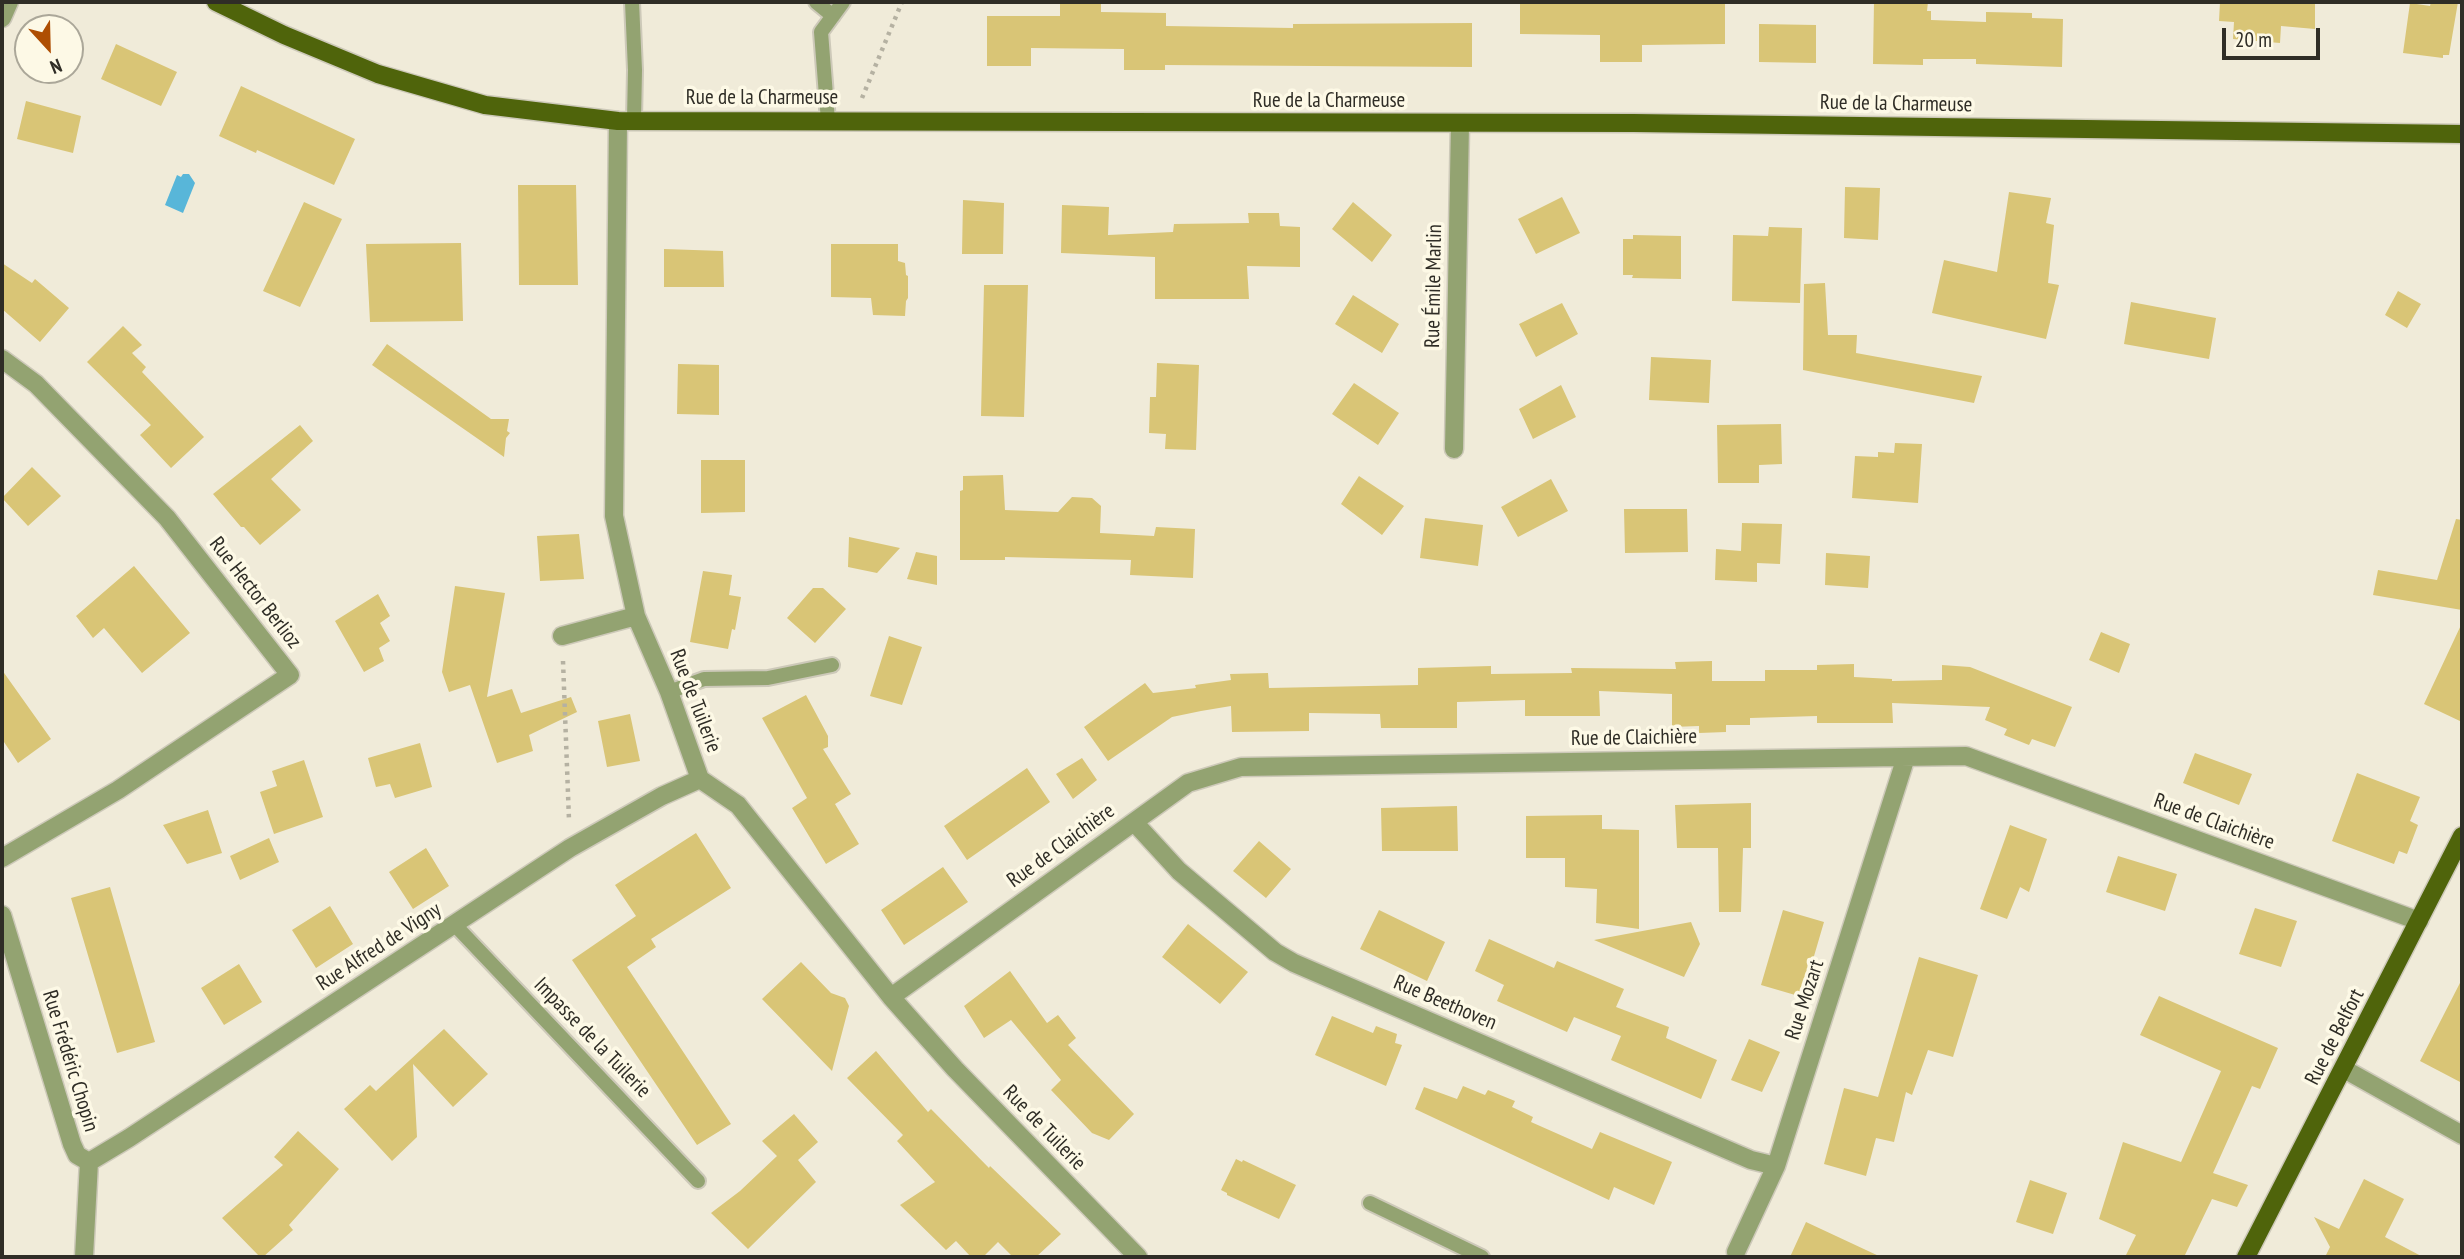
<!DOCTYPE html>
<meta charset="utf-8">
<style>
body{margin:0}
#map{position:relative;width:2464px;height:1259px;overflow:hidden;background:#f0ebd9;font-family:"PT Sans Narrow",sans-serif}
canvas{display:block}
.frame{position:absolute;inset:0;border:4px solid #2f2d26;pointer-events:none}
.north{position:absolute;left:14px;top:14px;width:70px;height:70px;box-sizing:border-box;background:#fdf9e6;border:2px solid #aba799;border-radius:50%;rotate:158deg;font-size:19px;font-weight:700;line-height:28px;text-align:center;color:#2f2d26}
.north::after{content:'';display:block;margin:auto;width:24px;height:32px;background:#ae4e02;clip-path:polygon(50% 0,100% 100%,50% 72%,0 100%)}
.scale{position:absolute;left:2222px;top:28px;width:98px;height:32px;box-sizing:border-box;border:4px solid #2f2d26;border-top:0;padding-left:9px;font-size:21px;line-height:24px;white-space:nowrap;color:#2f2d26;-webkit-text-stroke:5px #fdf9e6;paint-order:stroke}
</style>
<div id="map">
<canvas width="2464" height="1259"></canvas>
<div class="frame"></div>
<div class="north">N</div>
<div class="scale">20 m</div>
</div>
<script>
const ctx = document.querySelector('canvas').getContext('2d');
ctx.lineJoin = 'round';
function paint(path, color) {
  ctx.fillStyle = color;
  ctx.fill(path, 'evenodd');
}
function shape(rows) {
  const path = new Path2D();
  for (const r of rows) {
    path.moveTo(r[0], r[1]);
    for (let i = 2; i < r.length; i += 2) path.lineTo(r[i], r[i + 1]);
  }
  return path;
}
function stroke(path, color, width, dash) {
  ctx.strokeStyle = color;
  ctx.lineWidth = width;
  ctx.lineCap = dash ? 'butt' : 'round';
  ctx.setLineDash(dash || []);
  ctx.stroke(path);
}
function drawText(font, color, halo, rows, align = 'center') {
  ctx.font = font + ' "PT Sans Narrow",sans-serif';
  ctx.lineWidth = 7;
  ctx.setLineDash([]);
  ctx.textBaseline = 'middle';
  ctx.strokeStyle = halo;
  ctx.fillStyle = color;
  for (const [text, x, y, turn = 0] of rows) {
    ctx.save();
    ctx.translate(x, y);
    ctx.rotate((+turn || 0) * Math.PI / 180);
    ctx.textAlign = isNaN(turn) ? turn : align;
    if (halo) ctx.strokeText(text, 0, 0);
    ctx.fillText(text, 0, 0);
    ctx.restore();
  }
}
const water = shape([
 [183,174,189,174,195,183,183,213,165,205,177,175,181,177]
]);
const building = shape([
 [1060,2,1101,2,1101,12,1166,13,1166,26,1293,28,1293,24,1472,23,1472,67,1165,65,1165,70,1124,70,1124,49,1031,48,1031,66,987,66,987,16,1060,16],
 [1520,2,1562,2,1562,4,1725,2,1725,44,1642,45,1642,62,1600,62,1600,35,1520,34],
 [1874,2,1928,2,1927,11,1931,11,1931,20,1986,22,1986,12,2032,13,2032,18,2063,19,2062,67,1976,64,1976,59,1923,59,1923,65,1873,64],
 [2220,2,2315,2,2315,29,2281,26,2280,43,2233,39,2234,22,2219,21],
 [2431,2,2458,2,2449,55,2443,55,2443,58,2403,53,2410,3,2430,6],
 [1759,24,1816,25,1816,63,1759,62],
 [116,44,177,72,161,106,101,79],
 [241,86,355,139,334,185,257,150,256,153,219,136],
 [26,101,81,116,73,153,17,139],
 [518,185,576,185,578,285,519,285],
 [1845,187,1880,188,1878,240,1844,238],
 [2009,192,2051,198,2046,223,2054,225,2048,283,2059,285,2046,339,1932,313,1944,260,1997,272],
 [1562,197,1580,233,1536,254,1518,219],
 [963,200,1004,203,1003,254,962,254],
 [304,202,342,219,300,307,263,291],
 [1353,202,1392,235,1372,262,1332,229],
 [1062,205,1109,207,1108,235,1173,232,1174,224,1249,223,1248,213,1279,213,1280,226,1300,227,1300,267,1247,266,1249,299,1155,299,1155,257,1061,253],
 [1769,227,1802,228,1800,303,1732,301,1733,235,1768,236],
 [1633,235,1681,236,1681,279,1632,278,1633,275,1623,275,1623,239,1633,239],
 [461,243,463,321,370,322,366,244],
 [831,244,898,244,898,261,905,263,906,275,908,276,908,298,906,301,905,316,873,315,871,298,831,297],
 [664,249,723,251,724,287,664,287],
 [2,263,32,283,35,279,69,308,40,342,2,309],
 [1825,283,1828,335,1857,335,1856,353,1982,376,1974,403,1803,370,1804,284],
 [984,285,1028,285,1024,417,981,416],
 [2398,291,2421,304,2407,328,2385,315],
 [1353,295,1399,324,1382,353,1335,324],
 [2131,302,2216,318,2209,359,2124,344],
 [1562,303,1578,334,1536,357,1519,324],
 [123,326,142,345,132,353,146,367,142,372,204,437,171,468,140,435,151,425,87,362],
 [387,344,491,419,509,419,507,431,510,433,506,438,504,457,372,365],
 [1651,357,1711,360,1709,403,1649,400],
 [1157,363,1199,365,1196,450,1165,449,1166,434,1149,433,1150,397,1156,397],
 [678,364,719,365,719,415,677,414],
 [1354,383,1399,413,1378,445,1332,414],
 [1561,385,1576,417,1533,439,1519,409],
 [1781,424,1782,464,1759,465,1759,483,1718,483,1717,425],
 [300,425,313,441,271,479,301,510,260,545,244,527,241,527,213,494],
 [1895,443,1922,444,1918,503,1852,498,1855,456,1878,457,1878,452,1894,453],
 [701,460,745,460,745,512,701,513],
 [32,467,61,496,28,526,2,498],
 [1003,475,1005,510,1058,512,1072,497,1092,498,1101,506,1100,533,1154,536,1156,527,1195,529,1193,578,1130,575,1131,560,1005,557,1005,560,960,560,960,491,963,490,963,476],
 [1359,476,1404,506,1382,535,1341,504],
 [1551,479,1568,511,1518,537,1501,507],
 [1624,509,1687,509,1688,552,1625,553],
 [1425,518,1483,525,1478,566,1420,558],
 [2456,519,2462,520,2462,610,2373,595,2378,570,2437,580],
 [1742,523,1782,524,1780,564,1757,563,1757,582,1715,580,1716,549,1741,551],
 [579,534,584,579,540,581,537,536],
 [849,537,900,548,877,573,848,567],
 [916,552,937,556,937,585,907,579],
 [1826,553,1870,556,1868,588,1825,585],
 [134,566,190,633,142,673,104,628,93,638,76,616],
 [703,571,732,575,729,595,741,597,735,630,732,629,728,649,690,642],
 [455,586,505,593,487,697,512,689,521,713,571,697,577,712,529,735,533,751,497,763,470,685,449,692,442,672],
 [813,588,823,588,846,609,815,643,787,618],
 [378,594,390,616,380,623,390,641,379,648,384,661,364,672,335,621],
 [2462,623,2462,722,2424,704],
 [2101,632,2130,644,2119,673,2089,660],
 [889,636,922,647,902,705,870,696],
 [1712,661,1712,681,1765,681,1765,670,1817,670,1817,665,1854,664,1854,677,1892,679,1892,681,1942,680,1942,665,1970,667,2072,707,2055,747,2032,739,2029,745,2004,735,2007,729,1985,720,1990,707,1892,703,1893,723,1817,723,1817,716,1750,718,1750,725,1726,725,1726,732,1699,733,1699,726,1672,727,1672,694,1599,691,1600,716,1525,716,1525,700,1457,702,1457,728,1381,728,1380,714,1309,713,1309,731,1232,732,1231,706,1201,711,1172,717,1108,761,1084,727,1145,683,1153,693,1196,688,1195,685,1231,680,1230,674,1268,673,1269,688,1418,685,1418,668,1491,666,1491,674,1572,673,1571,668,1676,669,1675,662],
 [2,670,51,739,18,763,2,739],
 [806,695,828,736,828,747,823,749,851,794,835,804,859,844,826,864,792,808,807,798,762,718],
 [630,714,640,761,607,767,598,721],
 [420,743,432,787,395,798,390,784,376,787,368,758],
 [2195,753,2252,774,2239,805,2183,783],
 [1082,758,1097,780,1073,799,1056,774],
 [304,760,323,817,274,834,260,792,277,786,272,771],
 [1027,768,1050,802,967,860,944,826],
 [2357,773,2420,797,2410,821,2418,825,2407,854,2399,851,2394,864,2332,841],
 [1751,803,1751,848,1743,848,1741,912,1719,912,1718,848,1677,848,1675,805],
 [1457,806,1458,851,1382,851,1381,808],
 [208,810,222,853,187,864,163,825],
 [1602,815,1602,829,1639,830,1639,929,1596,923,1597,889,1565,887,1565,858,1526,858,1526,816],
 [2010,825,2047,839,2029,892,2020,887,2007,919,1980,909],
 [696,833,731,888,651,939,656,947,627,967,731,1124,697,1145,572,960,636,916,615,885],
 [269,838,279,862,240,880,230,856],
 [1259,841,1291,869,1266,898,1233,871],
 [426,848,449,886,413,909,389,872],
 [2118,856,2177,874,2165,911,2106,892],
 [943,867,968,902,904,945,881,910],
 [110,887,155,1042,117,1053,71,898],
 [330,906,353,944,316,968,292,930],
 [2255,908,2297,921,2281,967,2239,954],
 [1379,910,1445,942,1427,981,1360,949],
 [1783,910,1824,922,1802,997,1761,985],
 [1691,922,1700,944,1684,977,1594,940],
 [1188,924,1248,972,1220,1004,1162,957],
 [1489,939,1554,968,1557,961,1624,989,1616,1007,1669,1027,1666,1038,1717,1060,1701,1099,1611,1060,1621,1036,1574,1017,1567,1032,1497,1001,1504,985,1475,971],
 [1919,957,1978,975,1953,1057,1928,1050,1912,1095,1906,1092,1894,1142,1876,1138,1866,1176,1824,1164,1844,1088,1878,1097],
 [801,962,831,993,845,998,849,1006,832,1071,762,999],
 [239,964,262,1002,224,1025,201,988],
 [1010,971,1047,1023,1058,1015,1076,1038,1068,1045,1134,1114,1109,1140,1092,1133,1051,1090,1061,1080,1011,1020,984,1038,964,1006],
 [2462,979,2462,1083,2420,1061],
 [2159,996,2278,1048,2260,1089,2252,1086,2213,1173,2248,1185,2237,1207,2212,1199,2184,1257,2125,1257,2136,1235,2099,1219,2123,1142,2181,1162,2221,1071,2140,1035],
 [1332,1016,1373,1033,1376,1026,1397,1034,1395,1043,1402,1045,1386,1086,1315,1055],
 [444,1029,488,1074,453,1107,413,1064,417,1137,392,1161,344,1109,370,1085,376,1091],
 [1749,1039,1780,1052,1762,1092,1731,1080],
 [876,1051,928,1112,931,1109,989,1168,990,1166,1061,1234,1036,1257,1013,1257,998,1242,983,1257,971,1257,956,1241,946,1250,900,1205,935,1182,897,1141,903,1135,847,1078],
 [1463,1086,1485,1095,1488,1090,1515,1101,1512,1107,1533,1117,1531,1122,1592,1149,1600,1132,1672,1162,1654,1205,1614,1187,1609,1200,1415,1109,1424,1087,1457,1099],
 [794,1114,818,1142,798,1160,816,1182,748,1249,711,1213,740,1191,777,1156,762,1141],
 [298,1131,339,1169,289,1225,293,1230,263,1257,260,1257,222,1218,283,1165,274,1157],
 [1236,1159,1242,1162,1243,1160,1296,1185,1279,1219,1227,1195,1227,1193,1221,1190],
 [2364,1179,2404,1199,2385,1237,2423,1257,2325,1257,2330,1247,2314,1217,2339,1229],
 [2030,1180,2067,1193,2053,1234,2016,1222],
 [1806,1222,1881,1257,1790,1257]
]);
const path = shape([
 [862,98,902,2],
 [563,661,569,820]
]);
const lane = shape([
 [632,2,635,70,634,120],
 [816,2,833,16],
 [828,121,821,32,843,2],
 [669,692,704,679,768,678,832,665],
 [454,924,698,1181],
 [1370,1203,1482,1257]
]);
const street = shape([
 [2,18,9,2],
 [618,121,614,516,636,616,669,692,700,779,738,805,891,997,955,1069,1138,1257],
 [2,359,36,384,167,518,290,675,118,790,2,858],
 [1454,449,1460,124],
 [562,636,636,616],
 [1134,822,1179,871,1275,952,1294,963,1751,1160,1776,1166],
 [2,915,72,1144,77,1155,89,1162],
 [891,997,1188,783,1241,767,1966,756,2419,921],
 [2344,1069,2462,1135],
 [89,1162,129,1138,570,848,662,796,700,779],
 [1736,1252,1776,1166,1906,757],
 [84,1257,89,1162]
]);
const primary = shape([
 [216,2,284,35,378,74,485,105,618,121,1634,123,2462,134],
 [2246,1257,2462,836]
]);
const streetNames = [
 ["Rue de la Charmeuse",762,98],
 ["Rue de la Charmeuse",1329,101],
 ["Rue de la Charmeuse",1896,104,1],
 ["Rue Émile Marlin",1434,286,-89],
 ["Rue Hector Berlioz",255,593,52],
 ["Rue de Tuilerie",695,701,69],
 ["Rue de Claichière",1634,738,-1],
 ["Rue de Claichière",2214,822,20],
 ["Rue de Claichière",1061,846,-36],
 ["Rue Alfred de Vigny",379,947,-33],
 ["Rue Mozart",1805,1000,-72],
 ["Rue Beethoven",1445,1003,23],
 ["Rue de Belfort",2335,1037,-63],
 ["Impasse de la Tuilerie",592,1038,46],
 ["Rue Frédéric Chopin",70,1061,73],
 ["Rue de Tuilerie",1044,1128,46]
];
paint(water, '#58b6d9');
paint(building, '#d9c576');
stroke(lane, '#cdc9b9', 18);
stroke(street, '#cdc9b9', 21);
stroke(primary, '#cdc9b9', 21);
stroke(path, '#b5b1a2', 4.5, [3.5, 5]);
stroke(lane, '#93a371', 14);
stroke(street, '#93a371', 18);
stroke(primary, '#4f640b', 18);
drawText('21px', '#2f2d26', '#fdf9e6', streetNames);
</script>
